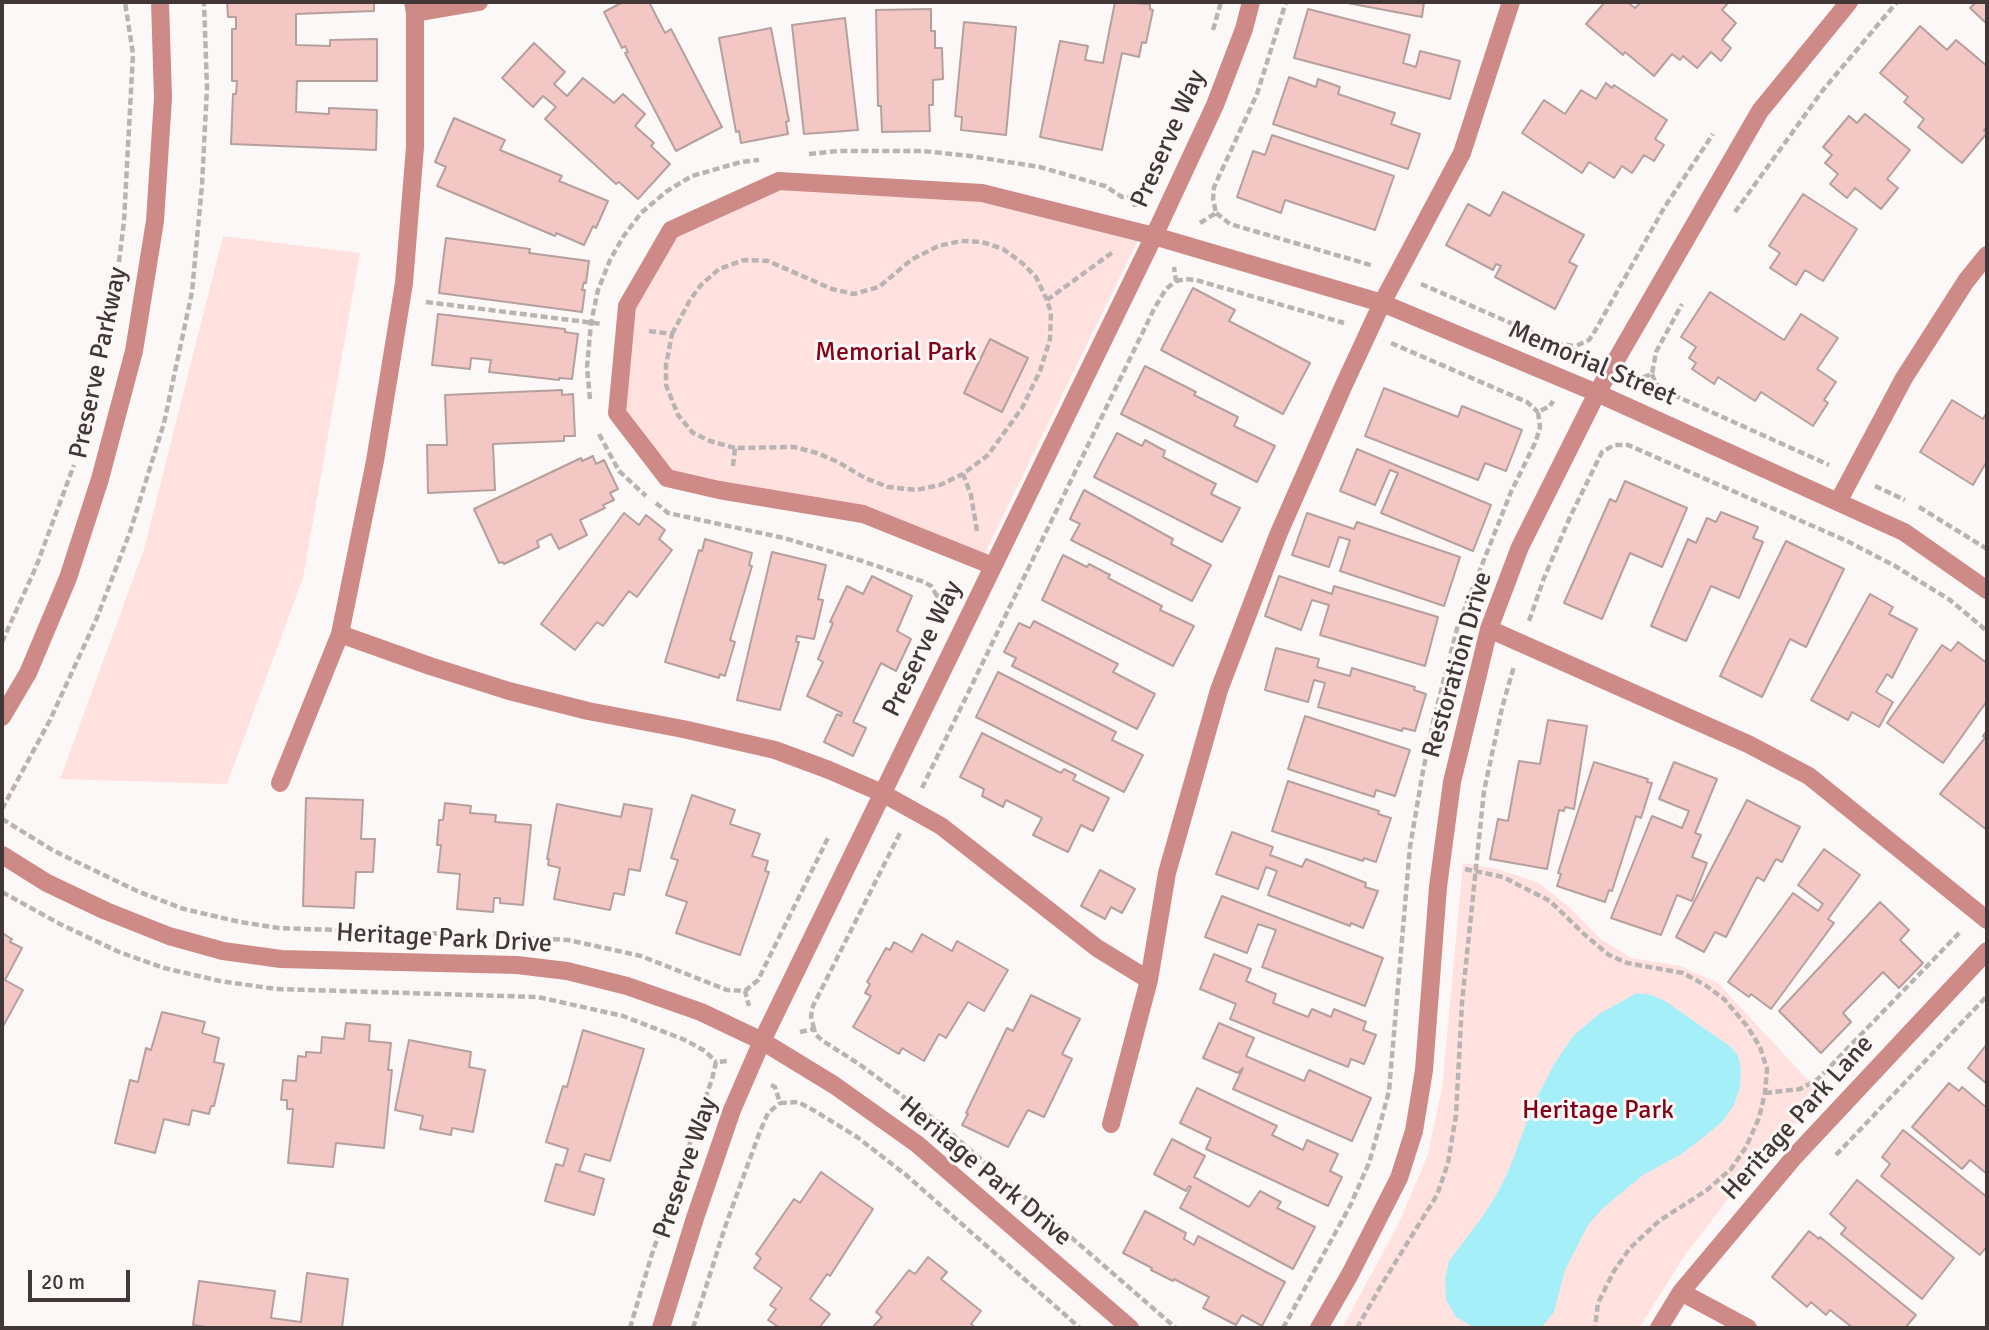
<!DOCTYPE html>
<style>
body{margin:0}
#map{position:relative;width:1989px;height:1330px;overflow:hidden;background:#fdf8f8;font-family:Signika,sans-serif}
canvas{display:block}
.frame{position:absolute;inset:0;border:4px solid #413737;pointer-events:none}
.scale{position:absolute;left:28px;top:1270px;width:102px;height:32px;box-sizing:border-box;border:4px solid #413737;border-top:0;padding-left:9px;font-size:21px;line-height:24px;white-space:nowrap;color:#413737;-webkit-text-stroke:5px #fdf8f8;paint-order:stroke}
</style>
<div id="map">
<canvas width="1989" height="1330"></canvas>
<div class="frame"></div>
<div class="scale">20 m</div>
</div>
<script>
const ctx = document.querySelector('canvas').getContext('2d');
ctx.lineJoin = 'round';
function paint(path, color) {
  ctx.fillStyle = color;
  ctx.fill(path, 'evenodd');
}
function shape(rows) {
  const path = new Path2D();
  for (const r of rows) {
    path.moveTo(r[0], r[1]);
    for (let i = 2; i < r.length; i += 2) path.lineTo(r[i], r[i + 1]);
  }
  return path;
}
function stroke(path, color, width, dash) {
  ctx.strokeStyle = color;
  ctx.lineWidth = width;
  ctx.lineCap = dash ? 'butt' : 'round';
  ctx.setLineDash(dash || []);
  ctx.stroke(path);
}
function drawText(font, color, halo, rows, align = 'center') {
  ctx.font = font + ' Signika,sans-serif';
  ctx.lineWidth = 6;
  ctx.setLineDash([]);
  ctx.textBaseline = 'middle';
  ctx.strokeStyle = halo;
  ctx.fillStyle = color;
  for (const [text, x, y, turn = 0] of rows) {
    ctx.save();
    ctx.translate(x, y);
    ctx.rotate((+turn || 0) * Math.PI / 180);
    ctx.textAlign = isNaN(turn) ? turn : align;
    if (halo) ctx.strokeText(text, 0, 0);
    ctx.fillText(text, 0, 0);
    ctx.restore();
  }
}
const green = shape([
 [794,181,982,193,1139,238,981,561,863,514,667,478,617,413,627,306,685,223],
 [223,236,360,253,303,578,227,784,60,779,144,549],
 [1463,863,1498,869,1539,883,1570,908,1601,939,1631,958,1680,966,1718,983,1822,1095,1750,1171,1685,1255,1639,1328,1342,1328,1398,1225,1427,1157,1442,1089]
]);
const water = shape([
 [1637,993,1651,995,1665,1001,1731,1047,1738,1056,1741,1069,1740,1087,1734,1105,1723,1121,1705,1136,1680,1155,1643,1175,1603,1208,1588,1225,1565,1270,1554,1312,1541,1328,1475,1328,1456,1317,1446,1300,1445,1278,1449,1261,1483,1216,1496,1195,1508,1172,1534,1103,1554,1064,1574,1035,1599,1014]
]);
const building = shape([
 [227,2,374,2,374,11,296,14,296,45,330,46,330,40,377,39,377,81,297,81,296,112,329,114,329,108,377,110,376,150,231,144,233,94,236,94,237,81,232,81,232,29,236,29,236,17,228,17,227,2],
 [623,2,649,2,665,33,671,29,722,127,676,151,625,53,628,52,625,46,622,48,604,12,623,2],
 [1115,2,1150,4,1150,9,1153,10,1146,43,1142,42,1139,57,1122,53,1102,150,1040,137,1060,41,1088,46,1085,60,1103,63,1115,2],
 [1342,2,1424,2,1422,17,1342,2],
 [1605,2,1627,2,1635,8,1641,2,1729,2,1722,10,1736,23,1722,40,1731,48,1721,61,1711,52,1697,68,1683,56,1680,60,1672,54,1654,76,1625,52,1623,55,1586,24,1605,2],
 [1976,2,1987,2,1987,24,1970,8,1976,2],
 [931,9,931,31,935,31,935,48,942,48,943,79,933,80,933,105,929,105,930,131,882,132,881,106,878,106,876,10,931,9],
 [1308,9,1410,35,1403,63,1416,67,1420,51,1460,61,1450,99,1294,58,1308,9],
 [845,18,858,130,804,134,792,25,845,18],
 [964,22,1016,27,1006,135,961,130,962,117,955,116,964,22],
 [1920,26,1947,50,1956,40,1987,66,1987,126,1984,130,1987,133,1962,163,1918,127,1924,119,1904,102,1908,97,1880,73,1920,26],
 [771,28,789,121,786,122,788,134,741,143,739,131,736,132,719,38,771,28],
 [534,43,565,72,554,84,567,96,583,78,614,103,623,94,645,114,635,126,654,143,651,146,670,164,638,199,619,182,616,184,545,119,556,107,543,96,533,107,502,78,534,43],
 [1289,77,1316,87,1318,79,1340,87,1338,94,1395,113,1391,124,1420,134,1408,169,1273,124,1289,77],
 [1606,83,1612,88,1614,85,1667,120,1655,139,1664,145,1654,161,1644,155,1632,173,1622,166,1614,178,1589,162,1582,173,1522,133,1544,100,1565,114,1581,90,1596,99,1606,83],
 [1865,114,1910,150,1887,179,1898,188,1881,209,1855,188,1847,198,1830,184,1838,174,1825,163,1832,155,1823,147,1849,116,1857,123,1865,114],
 [454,118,505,140,500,150,562,176,559,181,608,201,596,228,593,226,584,245,556,233,555,236,437,186,446,167,435,162,454,118],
 [1272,135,1394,176,1375,230,1285,200,1281,213,1237,197,1253,151,1265,155,1272,135],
 [1503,192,1584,235,1569,262,1577,266,1555,309,1495,277,1501,266,1496,264,1493,270,1446,245,1468,204,1490,216,1503,192],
 [1803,194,1857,229,1823,281,1805,270,1796,285,1770,268,1780,253,1769,246,1803,194],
 [446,238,530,249,529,253,589,261,586,283,584,282,582,290,585,290,582,312,439,293,446,238],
 [1193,288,1235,310,1229,321,1310,363,1283,414,1161,350,1193,288],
 [1710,292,1784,340,1801,314,1838,338,1817,369,1836,382,1824,400,1828,403,1813,426,1761,392,1755,401,1718,377,1714,384,1692,369,1696,363,1689,358,1696,347,1681,337,1710,292],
 [438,314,565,329,565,332,578,334,572,379,559,378,559,380,489,372,491,360,471,358,470,369,432,365,438,314],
 [990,339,1028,358,1002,412,964,393,990,339],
 [1145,366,1196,392,1194,395,1238,417,1234,426,1275,446,1257,482,1121,414,1145,366],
 [1384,388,1458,417,1462,406,1522,430,1506,471,1485,463,1478,480,1365,436,1384,388],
 [562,390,562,395,573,394,575,436,564,436,564,441,493,444,495,490,428,493,427,445,447,445,445,395,562,390],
 [1952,400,1983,419,1987,412,1987,461,1973,485,1920,452,1952,400],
 [1117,433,1142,446,1145,440,1165,451,1163,457,1216,484,1211,494,1240,508,1222,542,1094,477,1117,433],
 [1357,449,1491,505,1473,551,1381,513,1398,473,1390,470,1375,505,1340,491,1357,449],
 [593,456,596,464,604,460,618,489,610,493,614,500,603,505,605,508,580,520,587,535,559,549,551,534,537,541,539,547,504,564,503,562,499,563,474,509,581,458,582,461,593,456],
 [1625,481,1687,508,1662,567,1630,553,1602,619,1564,603,1610,499,1616,502,1625,481],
 [1084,490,1173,539,1171,544,1211,565,1192,601,1071,540,1080,524,1070,519,1084,490],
 [1721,512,1758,527,1753,538,1763,542,1739,598,1711,586,1686,641,1651,626,1688,539,1696,543,1707,518,1716,522,1721,512],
 [624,513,639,525,646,515,665,530,659,539,672,550,637,597,629,591,603,626,597,622,575,650,541,624,624,513],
 [1307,513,1354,529,1357,522,1460,557,1444,606,1340,571,1350,540,1339,537,1329,567,1292,555,1307,513],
 [705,539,752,553,749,565,752,566,730,640,735,642,725,676,720,674,719,678,665,662,699,550,702,551,705,539],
 [1786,541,1844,569,1806,647,1790,639,1762,697,1720,676,1786,541],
 [772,552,826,565,818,599,823,600,814,639,797,636,796,642,799,642,780,710,737,700,772,552],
 [1063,555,1087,567,1089,564,1110,575,1108,578,1162,606,1160,610,1194,626,1173,666,1042,600,1063,555],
 [872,576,912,596,897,631,911,639,896,671,881,663,853,722,866,728,853,756,824,742,837,714,841,716,842,713,807,696,823,662,818,659,833,623,830,622,847,586,863,594,872,576],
 [1279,576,1332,594,1334,586,1438,617,1425,666,1320,635,1329,605,1312,600,1301,630,1265,616,1279,576],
 [1870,594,1893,607,1889,614,1917,629,1892,678,1887,674,1876,692,1893,702,1879,727,1852,712,1848,720,1811,700,1870,594],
 [1034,621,1118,664,1113,672,1155,694,1137,729,1012,666,1016,658,1004,652,1019,623,1030,628,1034,621],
 [1958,642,1987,663,1987,701,1943,763,1887,723,1942,645,1951,651,1958,642],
 [1276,648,1319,659,1317,667,1350,676,1352,668,1415,687,1414,690,1426,694,1415,731,1403,728,1402,731,1318,707,1325,683,1314,680,1308,702,1265,690,1276,648],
 [998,672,1116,732,1112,740,1143,755,1124,792,976,717,998,672],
 [1305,716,1410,750,1395,796,1376,790,1374,797,1288,769,1305,716],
 [1548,720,1587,726,1574,809,1565,807,1564,811,1559,810,1547,869,1490,859,1498,819,1508,821,1519,761,1540,764,1548,720],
 [1987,730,1987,830,1940,794,1985,738,1983,736,1987,730],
 [982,733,1061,773,1064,769,1076,775,1073,780,1109,798,1093,831,1081,825,1068,852,1033,835,1042,818,1006,800,1003,807,982,796,984,789,960,777,982,733],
 [1594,762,1648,779,1647,782,1652,783,1641,818,1636,816,1612,891,1609,890,1605,902,1557,886,1561,874,1558,873,1594,762],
 [1674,762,1717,779,1695,833,1701,835,1692,857,1707,863,1692,901,1677,895,1661,935,1611,918,1652,816,1682,828,1689,811,1659,799,1674,762],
 [1288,781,1379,811,1378,814,1391,818,1376,862,1364,858,1363,861,1272,831,1288,781],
 [692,795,735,810,730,824,760,834,752,856,768,861,765,871,769,872,740,955,676,933,687,902,666,895,678,860,671,858,692,795],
 [306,798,363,800,361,839,375,839,373,872,356,872,354,908,303,906,306,798],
 [1747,800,1800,827,1782,862,1776,859,1764,881,1757,877,1726,937,1715,932,1704,952,1676,937,1747,800],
 [445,803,471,806,470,813,496,815,495,822,531,825,523,905,500,903,500,898,494,898,493,912,457,909,460,874,438,872,441,845,437,845,439,820,443,820,445,803],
 [557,804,621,817,624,804,652,809,640,871,629,869,624,895,614,893,610,910,554,899,560,868,548,865,549,859,547,859,557,804],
 [1232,832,1273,847,1270,855,1302,867,1306,859,1366,883,1365,887,1378,891,1363,928,1351,923,1350,926,1268,895,1277,871,1266,867,1258,889,1216,874,1232,832],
 [1824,849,1860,875,1828,919,1834,923,1771,1009,1751,994,1749,997,1728,982,1793,893,1818,911,1823,904,1798,885,1824,849],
 [1100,870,1135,889,1122,913,1111,907,1105,919,1081,906,1100,870],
 [1222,896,1383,958,1365,1006,1262,967,1276,930,1258,924,1247,953,1205,937,1222,896],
 [1880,902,1909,930,1900,940,1923,963,1899,988,1883,972,1843,1013,1851,1022,1821,1053,1779,1011,1880,902],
 [2,933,12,939,10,942,22,948,5,980,23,990,2,1028,2,933],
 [922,934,952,951,957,941,1008,970,984,1011,968,1002,946,1038,939,1034,924,1061,902,1048,899,1054,853,1027,871,996,865,993,870,984,867,982,886,948,890,950,894,942,912,952,922,934],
 [1214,954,1251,969,1246,981,1276,994,1273,1003,1308,1017,1312,1009,1331,1017,1334,1009,1366,1022,1363,1030,1376,1035,1364,1064,1351,1059,1348,1067,1230,1019,1236,1004,1200,989,1214,954],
 [1031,995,1080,1019,1062,1054,1072,1059,1044,1117,1028,1110,1008,1147,962,1125,968,1114,966,1113,1007,1028,1013,1031,1031,995],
 [162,1012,205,1022,202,1033,219,1038,214,1062,224,1064,214,1106,211,1106,209,1114,192,1110,189,1125,164,1119,155,1153,115,1143,130,1080,138,1082,146,1048,151,1050,162,1012],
 [346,1023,370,1025,369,1041,391,1043,388,1070,392,1070,384,1148,336,1143,333,1167,288,1163,293,1109,287,1109,287,1100,281,1100,283,1080,296,1081,298,1056,306,1057,306,1052,321,1053,322,1037,344,1039,346,1023],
 [1219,1023,1254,1038,1246,1056,1248,1057,1304,1081,1309,1070,1371,1098,1352,1141,1233,1089,1243,1068,1238,1073,1203,1058,1219,1023],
 [583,1030,644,1049,610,1161,585,1154,579,1171,604,1179,594,1215,545,1201,556,1164,563,1166,568,1149,546,1142,563,1086,567,1087,583,1030],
 [409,1040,471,1052,469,1067,485,1070,473,1132,452,1128,451,1135,420,1129,423,1116,395,1110,409,1040],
 [1987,1044,1987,1084,1968,1068,1987,1044],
 [1949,1083,1959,1091,1962,1087,1987,1108,1987,1174,1970,1160,1962,1169,1912,1127,1949,1083],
 [1197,1088,1277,1126,1272,1135,1303,1150,1307,1140,1338,1154,1330,1171,1342,1177,1328,1206,1206,1149,1211,1138,1180,1123,1197,1088],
 [1903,1130,1987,1197,1987,1246,1980,1255,1881,1176,1890,1164,1882,1157,1903,1130],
 [1172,1139,1205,1156,1194,1177,1249,1207,1260,1191,1281,1202,1277,1208,1315,1227,1293,1269,1180,1208,1191,1187,1189,1186,1186,1191,1154,1174,1172,1139],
 [821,1172,873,1209,830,1276,827,1274,810,1299,830,1314,819,1328,780,1328,768,1320,776,1309,770,1305,782,1288,754,1268,761,1258,756,1254,794,1199,800,1203,821,1172],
 [1857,1180,1954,1258,1922,1299,1841,1234,1846,1228,1830,1214,1857,1180],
 [1145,1211,1186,1233,1184,1239,1194,1245,1198,1236,1285,1282,1262,1326,1242,1315,1236,1325,1203,1308,1209,1297,1174,1279,1173,1281,1151,1270,1152,1268,1123,1253,1145,1211],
 [1809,1231,1819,1239,1820,1237,1916,1315,1905,1328,1853,1328,1830,1310,1826,1315,1811,1302,1807,1307,1772,1277,1809,1231],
 [928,1257,947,1272,941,1279,981,1311,971,1324,976,1328,872,1328,882,1317,876,1312,909,1270,915,1274,928,1257],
 [307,1273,348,1279,342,1328,213,1328,193,1325,199,1281,275,1291,271,1318,301,1322,307,1273]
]);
const path = shape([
 [1213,30,1221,2],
 [809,154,838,151,923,151,970,156,1040,167,1105,186,1122,197,1134,197],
 [1135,207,1134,197,1146,183,1153,169],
 [1735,212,1823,90,1897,2],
 [1216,213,1230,224,1374,266],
 [1200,223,1216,213,1213,199,1214,187,1257,94,1286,2],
 [119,262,124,221,133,54,125,2],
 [1176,281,1186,279,1196,280,1344,323],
 [1421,284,1559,344,1576,346],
 [426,302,602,324],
 [649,331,672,334,666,365,666,385,678,415,693,433,710,441,735,448],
 [672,334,690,300,701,285,719,269,744,260,768,261,832,289,854,294,879,287,911,260,938,246,961,241,982,242,1003,249,1021,262,1036,277,1047,300],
 [1391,343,1527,402,1538,412],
 [1574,355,1576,346,1589,340,1595,331,1664,208,1713,134],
 [1652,374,1656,384,1667,392,1829,465],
 [1635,383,1638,379,1652,374,1656,352,1682,304],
 [590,399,587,367,591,323,598,290,610,260,623,237,641,213,667,191,692,176,741,162,759,160],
 [599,434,619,471,646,496],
 [733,466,735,448,794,447,817,453,838,462,865,478,888,487,916,490,940,485,963,474],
 [1875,486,1905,500],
 [656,503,668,513,784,538,859,560,924,582,931,586,937,596],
 [1919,507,1987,549],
 [977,531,971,495,963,474,988,455,1022,408,1040,371,1050,339,1051,313,1047,300,1113,252],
 [935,621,938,609,937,596,950,589],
 [1529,621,1544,578,1570,517,1602,452,1614,445,1628,445,1847,541,1895,566,1950,600,1987,631],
 [2,642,36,567,74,465],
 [922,788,1154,309,1166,289,1176,281,1174,267],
 [2,809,50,720,96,620,130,532,164,423,192,292,202,185,207,88,204,2],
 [2,819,54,851,137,891,184,909,240,922,279,928,506,936],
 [1465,869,1503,877,1550,901,1584,934,1609,955,1627,963,1683,973,1705,985,1724,999,1747,1026,1760,1047,1767,1069,1765,1093,1759,1118,1746,1147,1731,1169,1707,1190,1659,1221,1630,1248,1614,1271,1598,1303,1595,1328],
 [2,892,60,924,119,952,164,968,220,981,276,989,538,997,623,1016,685,1040,705,1051,716,1062],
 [532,938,568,940,641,956,727,990,745,991,749,1006],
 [745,991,758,980,829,836],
 [814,1029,811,1016,813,1006,901,831],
 [800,1032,814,1029,816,1035,823,1041,859,1064,939,1123,1176,1328],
 [771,1085,775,1087,780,1103,798,1102,815,1111,857,1137,906,1175,1080,1328],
 [1765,1093,1800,1089,1818,1079,1961,931],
 [1836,1155,1987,996],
 [630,1328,651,1257,712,1079,716,1062,727,1061],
 [693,1328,725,1227,759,1134,768,1113,780,1103],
 [1283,1328,1350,1206,1369,1163,1381,1121,1389,1091,1410,847,1423,771,1434,718,1458,625,1511,492,1536,441,1540,427,1538,412,1550,406,1553,401],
 [1357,1328,1382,1284,1437,1195,1448,1163,1456,1115,1462,1002,1484,791,1502,708,1514,666]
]);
const minor = shape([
 [413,2,415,13,479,2],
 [1838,502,1904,378,1966,281,1987,255],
 [993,566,863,514,719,490,667,478,617,413,627,306,671,230,779,181,982,193,1154,236,1382,303,1597,393,1904,532,1987,590],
 [1489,629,1748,744,1809,776,1987,920],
 [340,634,430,666,509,691,588,711,683,729,775,750,829,770,882,793,941,826,1097,948,1149,980],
 [2,717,28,673,68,578,100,479,134,351,155,221,163,98,160,2],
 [280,783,340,634,375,461,404,283,415,147,415,13],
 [2,855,47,883,106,911,169,936,223,951,281,959,517,965,567,971,627,986,701,1012,762,1041,834,1085,917,1144,1130,1328],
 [1111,1124,1149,980,1167,873,1219,690,1278,535,1343,387,1382,303,1462,153,1511,2],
 [1681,1292,1748,1328],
 [661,1328,695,1218,732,1110,762,1041,1154,236,1215,105,1244,29,1251,2],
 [1319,1328,1349,1276,1399,1178,1414,1131,1424,1070,1438,887,1452,782,1489,629,1520,547,1597,393,1760,111,1849,2],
 [1659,1328,1681,1292,1795,1156,1987,951]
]);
const streetNames = [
 ["Preserve Way",1169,139,-66],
 ["Preserve Parkway",99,363,-78],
 ["Memorial Street",1592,364,23],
 ["Preserve Way",923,649,-64],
 ["Restoration Drive",1458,665,-74],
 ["Heritage Park Drive",444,939,3],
 ["Heritage Park Lane",1798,1118,-48],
 ["Preserve Way",686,1168,-71],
 ["Heritage Park Drive",985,1172,40]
];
const parkNames = [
 ["Memorial Park",896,353],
 ["Heritage Park",1598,1111]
];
paint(green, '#ffe2df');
paint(water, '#a5f0f8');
paint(building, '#f2c7c4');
stroke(building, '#b6a09e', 2);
stroke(path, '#bab3b3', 4.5, [7, 3.5]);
stroke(minor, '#cd8a86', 18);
drawText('26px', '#413737', '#fdf8f8', streetNames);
drawText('26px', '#820116', '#fdf8f8', parkNames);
</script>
